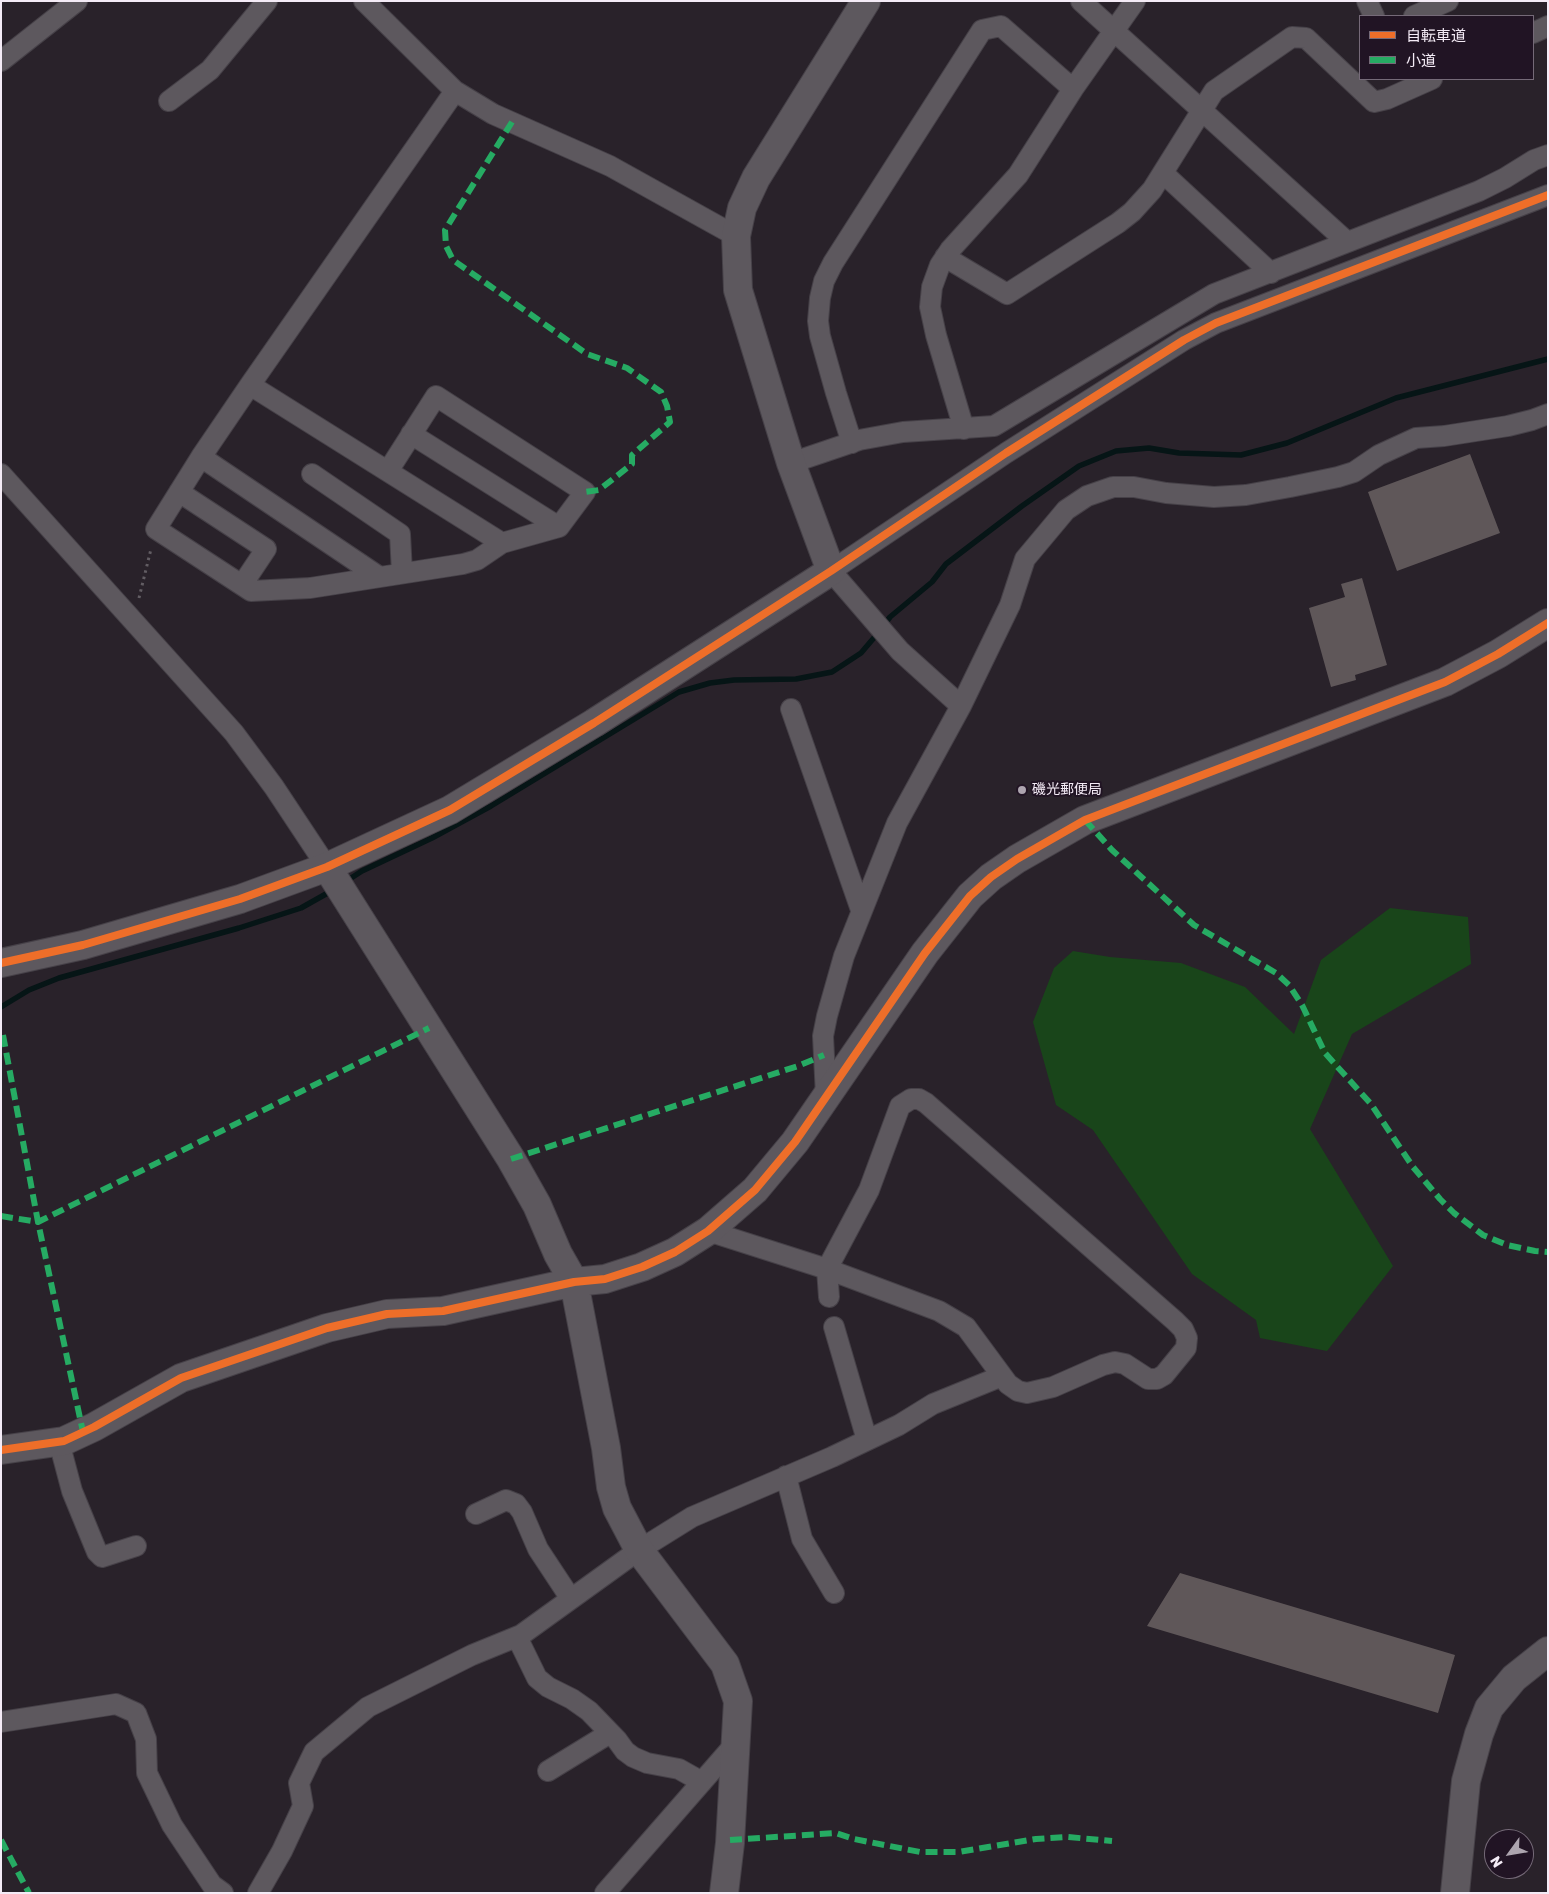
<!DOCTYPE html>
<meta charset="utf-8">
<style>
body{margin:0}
#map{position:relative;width:1549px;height:1894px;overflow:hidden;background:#29222a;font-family:Rubik,"Noto Sans JP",sans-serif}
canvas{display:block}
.frame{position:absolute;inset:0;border:2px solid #f4ebf6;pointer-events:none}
.legend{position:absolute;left:1359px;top:15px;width:175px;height:65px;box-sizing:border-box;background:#211424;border:1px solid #756a78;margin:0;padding:6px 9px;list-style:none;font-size:15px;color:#f4ebf6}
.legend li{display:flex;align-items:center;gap:10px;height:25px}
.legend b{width:25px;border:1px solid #756a78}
.north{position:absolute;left:1484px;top:1829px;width:50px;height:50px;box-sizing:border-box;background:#211424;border:1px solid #756a78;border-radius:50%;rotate:238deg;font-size:14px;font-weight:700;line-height:20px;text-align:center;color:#f4ebf6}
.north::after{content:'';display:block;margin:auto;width:18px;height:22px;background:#ada5af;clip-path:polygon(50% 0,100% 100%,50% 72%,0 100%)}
</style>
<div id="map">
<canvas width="1549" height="1894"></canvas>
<div class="frame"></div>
<ul class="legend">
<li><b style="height:6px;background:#ee6e29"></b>自転車道</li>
<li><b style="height:6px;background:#26ab63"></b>小道</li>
</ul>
<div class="north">N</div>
</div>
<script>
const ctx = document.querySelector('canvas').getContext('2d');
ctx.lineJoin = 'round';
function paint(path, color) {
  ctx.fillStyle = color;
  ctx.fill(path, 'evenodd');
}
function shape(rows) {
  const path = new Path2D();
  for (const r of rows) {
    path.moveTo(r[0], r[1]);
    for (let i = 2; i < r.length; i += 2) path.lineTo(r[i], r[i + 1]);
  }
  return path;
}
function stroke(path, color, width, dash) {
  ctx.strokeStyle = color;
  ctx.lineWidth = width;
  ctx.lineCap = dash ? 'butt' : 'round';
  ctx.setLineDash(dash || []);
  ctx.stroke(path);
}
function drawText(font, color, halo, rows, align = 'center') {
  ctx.font = font + ' Rubik,"Noto Sans JP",sans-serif';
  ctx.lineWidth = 4;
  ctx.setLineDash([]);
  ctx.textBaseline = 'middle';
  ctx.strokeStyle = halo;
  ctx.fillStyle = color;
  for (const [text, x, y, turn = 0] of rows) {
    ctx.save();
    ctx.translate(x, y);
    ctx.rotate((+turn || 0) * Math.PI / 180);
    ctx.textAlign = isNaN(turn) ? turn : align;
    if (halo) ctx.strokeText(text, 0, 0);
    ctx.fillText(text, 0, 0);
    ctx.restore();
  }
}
const green = shape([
 [1390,908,1468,917,1471,964,1352,1034,1310,1129,1393,1266,1327,1351,1260,1338,1256,1320,1192,1274,1093,1130,1056,1105,1033,1022,1054,968,1073,951,1110,957,1181,963,1245,987,1294,1034,1321,960]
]);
const stream = shape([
 [884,625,890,617,932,582,946,564,1022,506,1079,466,1116,451,1149,448,1179,453,1241,455,1287,443,1396,398,1548,359],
 [345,882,362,871,432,838,491,806,679,692,710,683,734,680,796,679,832,672,861,653,878,633],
 [1,1007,29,990,59,978,239,928,301,908,333,890]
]);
const building = shape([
 [1470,454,1500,533,1397,571,1368,492],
 [1362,578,1387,665,1355,675,1356,680,1331,687,1309,608,1345,597,1341,584],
 [1180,1573,1455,1655,1438,1713,1147,1626]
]);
const path = shape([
 [139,598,151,549]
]);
const street = shape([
 [364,1,455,91,493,114,610,166,736,236],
 [1081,1,1346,241],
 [1367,1,1374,16],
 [1414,16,1448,1],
 [1533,33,1548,26],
 [1,61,77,1],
 [169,101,210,70,267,1],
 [1163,173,1271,273],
 [945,257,1007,294,1118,223,1132,212,1152,190,1214,91,1292,37,1306,38,1374,102,1387,99,1432,79],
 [250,385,502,543,477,560,463,564,310,588,251,591,156,529,201,457,250,385,455,91],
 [964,429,936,335,930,307,932,287,940,265,950,250,1018,175,1073,89,1135,1],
 [411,434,559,527],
 [852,443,836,393,820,336,818,321,820,298,824,281,833,263,982,30,1001,26,1073,89],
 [201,457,378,576],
 [791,463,859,440,903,432,994,426,1214,294,1479,191,1505,178,1534,160,1548,155],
 [388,471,436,396,585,492,559,527,502,543],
 [1,474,234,733,274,787,327,867],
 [312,474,400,534,402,573],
 [179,492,266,549,242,585],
 [961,706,900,651,831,571,1006,453,1184,340,1216,323,1548,195],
 [791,709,861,910],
 [826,1096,823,1036,827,1016,844,956,897,823,961,706,1010,605,1025,559,1066,510,1087,496,1113,487,1134,487,1166,493,1214,497,1246,495,1290,487,1338,477,1354,472,1379,455,1416,438,1444,436,1508,426,1532,420,1548,414],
 [708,1231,827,1269,939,1311,966,1327,1008,1384,1018,1391,1027,1393,1053,1387,1103,1365,1115,1362,1125,1364,1148,1379,1157,1379,1164,1375,1186,1348,1187,1338,1183,1329,1175,1321,926,1103,919,1099,911,1099,900,1106,869,1190,827,1269,829,1297],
 [834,1327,867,1440],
 [59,1442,72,1491,97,1552,102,1557,136,1546],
 [786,1476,802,1539,834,1593],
 [476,1514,506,1500,516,1504,522,1512,538,1549,571,1599],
 [517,1637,537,1678,548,1687,572,1699,589,1711,617,1740,625,1751,633,1757,647,1763,679,1769,702,1782],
 [1,1722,116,1704,136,1713,146,1739,147,1773,172,1825,212,1885,223,1893],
 [548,1771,610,1733],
 [258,1893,282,1851,303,1806,299,1783,314,1752,368,1707,472,1655,521,1635,639,1550,692,1517,832,1457,899,1425,933,1404,1002,1376],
 [605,1893,735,1744]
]);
const secondary = shape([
 [327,867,511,1159,537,1205,558,1254,574,1282,606,1448,611,1487,617,1508,639,1550,725,1664,738,1701,730,1843,724,1893],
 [1,963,83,945,240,899,327,867,450,810,594,723,831,571,791,463,738,290,736,236,742,208,756,178,866,1],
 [1,1450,64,1441,94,1427,181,1378,327,1328,387,1314,443,1311,574,1282,605,1279,642,1267,675,1252,708,1231,755,1190,795,1142,925,953,970,896,991,877,1017,859,1085,820,1445,682,1498,654,1548,623],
 [1455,1893,1466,1781,1479,1734,1489,1708,1514,1678,1548,1651]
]);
const quiet = shape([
 [512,122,445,230,446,246,453,260,587,354,627,368,661,392,667,406,670,422,632,455,632,464,599,490,585,492],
 [1085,820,1112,850,1194,925,1276,973,1289,985,1302,1005,1325,1053,1371,1104,1413,1167,1440,1199,1454,1213,1483,1235,1507,1245,1535,1251,1548,1252],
 [3,1035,38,1222,83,1432],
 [511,1159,798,1066,824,1055],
 [1,1216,38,1222,429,1028],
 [1,1840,29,1893],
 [730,1840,836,1833,854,1839,920,1852,958,1852,1036,1839,1068,1837,1112,1841]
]);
const cycleway = shape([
 [1,963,83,945,240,899,327,867,450,810,594,723,831,571,1006,453,1184,340,1216,323,1548,195],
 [1,1450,64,1441,94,1427,181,1378,327,1328,387,1314,443,1311,574,1282,605,1279,642,1267,675,1252,708,1231,755,1190,795,1142,925,953,970,896,991,877,1017,859,1085,820,1445,682,1498,654,1548,623]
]);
const markers = [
 [1022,790,5,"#ada5af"]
];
const poiNames = [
 ["磯光郵便局",1032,790]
];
paint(green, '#19451a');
stroke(stream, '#061516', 5.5);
paint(building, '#5f5759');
stroke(street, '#464148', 22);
stroke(secondary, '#464148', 30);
stroke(path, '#625d63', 3, [2.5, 4]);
stroke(street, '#5d585e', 20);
stroke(secondary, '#5d585e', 28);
stroke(quiet, '#26ab63', 6, [12, 6]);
stroke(cycleway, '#ee6e29', 8);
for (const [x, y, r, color] of markers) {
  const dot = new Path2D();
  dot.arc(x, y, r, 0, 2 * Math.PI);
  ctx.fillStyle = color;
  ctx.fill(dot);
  stroke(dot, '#211424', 2);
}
drawText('14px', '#f4ebf6', '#211424', poiNames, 'left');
</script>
